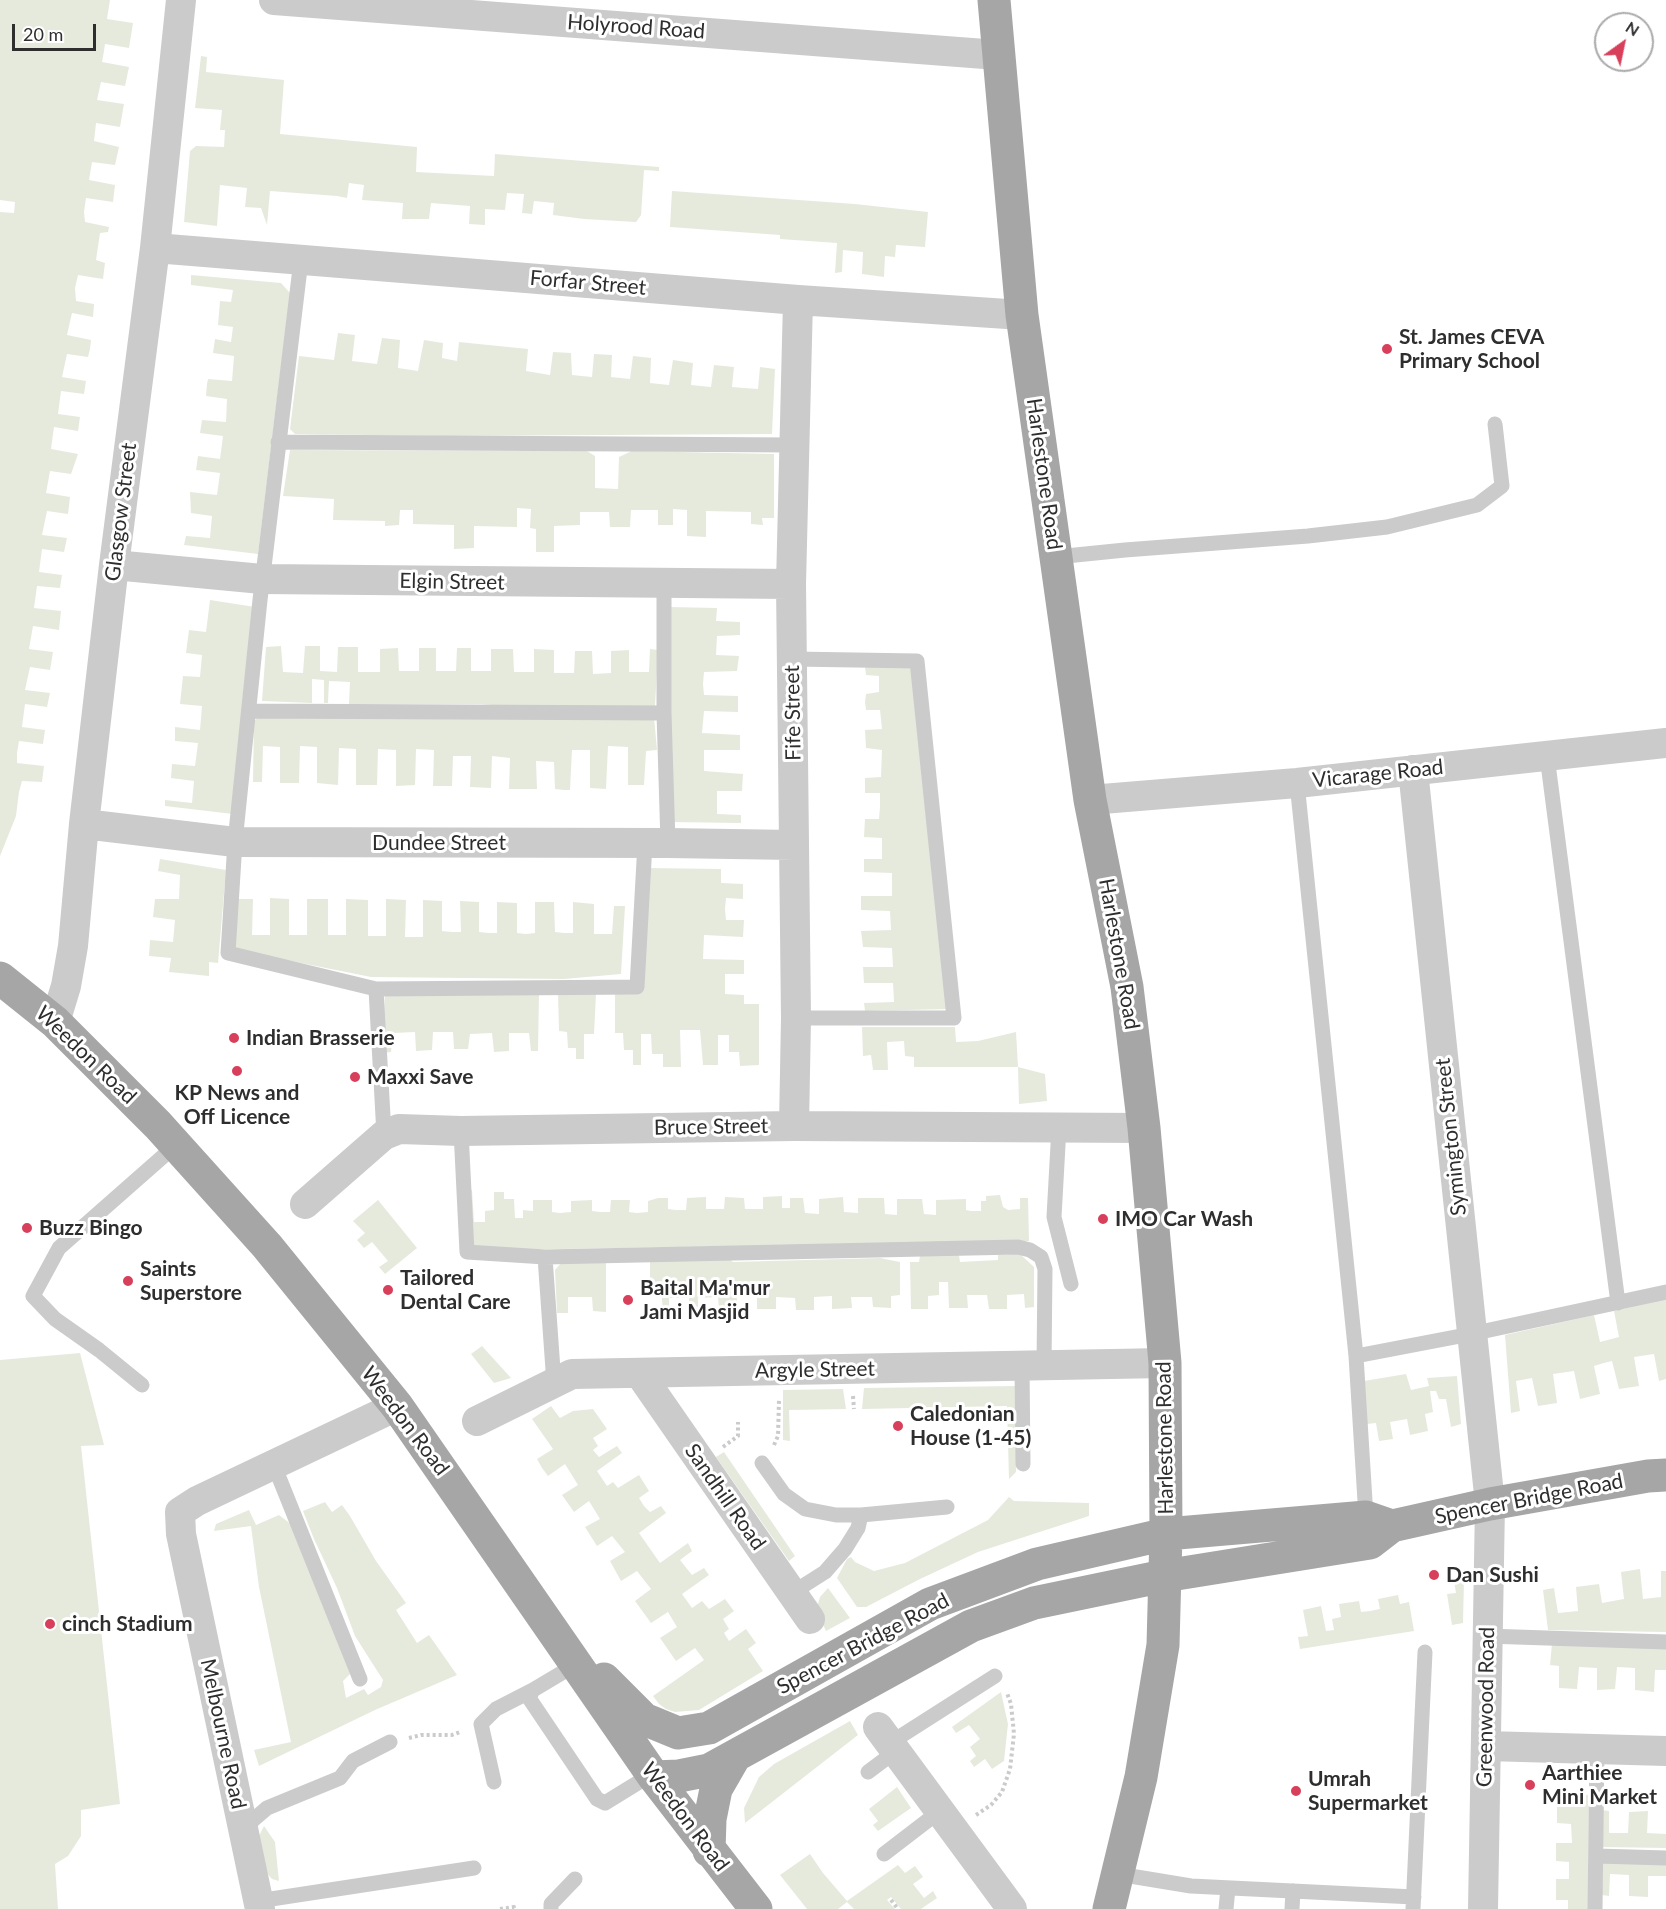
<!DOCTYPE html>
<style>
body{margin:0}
#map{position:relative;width:1666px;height:1909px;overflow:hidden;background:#fff;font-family:Lato,sans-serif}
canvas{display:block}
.north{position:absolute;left:1594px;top:12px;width:60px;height:60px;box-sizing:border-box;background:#fff;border:2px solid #ababab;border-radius:50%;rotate:33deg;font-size:16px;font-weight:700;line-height:24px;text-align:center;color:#2e2e2e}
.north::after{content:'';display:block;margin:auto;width:21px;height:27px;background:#d73f5a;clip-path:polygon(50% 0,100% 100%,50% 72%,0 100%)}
.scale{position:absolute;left:12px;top:24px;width:84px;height:27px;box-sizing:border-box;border:3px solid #2e2e2e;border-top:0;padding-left:8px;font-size:18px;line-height:21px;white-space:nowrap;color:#2e2e2e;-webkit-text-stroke:4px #fff;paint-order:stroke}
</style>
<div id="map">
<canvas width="1666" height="1909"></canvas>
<div class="north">N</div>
<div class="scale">20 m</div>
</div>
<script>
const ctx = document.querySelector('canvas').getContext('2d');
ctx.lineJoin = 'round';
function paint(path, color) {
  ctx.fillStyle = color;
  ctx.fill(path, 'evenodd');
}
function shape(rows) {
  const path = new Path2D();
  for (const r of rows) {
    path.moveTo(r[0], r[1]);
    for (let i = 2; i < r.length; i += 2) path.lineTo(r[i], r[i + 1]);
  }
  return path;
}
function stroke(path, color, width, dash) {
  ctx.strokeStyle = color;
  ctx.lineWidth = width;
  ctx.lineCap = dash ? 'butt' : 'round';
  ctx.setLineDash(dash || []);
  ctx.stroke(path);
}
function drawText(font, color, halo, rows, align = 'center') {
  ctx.font = font + ' Lato,sans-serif';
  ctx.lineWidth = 6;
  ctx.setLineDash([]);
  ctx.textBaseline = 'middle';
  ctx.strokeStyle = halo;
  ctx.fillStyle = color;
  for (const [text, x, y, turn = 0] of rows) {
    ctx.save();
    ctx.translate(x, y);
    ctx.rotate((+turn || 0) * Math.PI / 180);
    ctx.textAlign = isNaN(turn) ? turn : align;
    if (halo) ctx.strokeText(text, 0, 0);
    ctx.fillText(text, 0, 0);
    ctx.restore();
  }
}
const green = shape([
 [0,0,110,0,107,19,133,23,129,48,105,44,104,51,102,62,129,67,125,86,101,82,97,100,124,104,120,127,96,123,94,141,119,147,115,165,92,162,89,180,115,185,113,202,86,198,84,212,85,222,109,227,108,232,100,233,96,260,105,263,103,279,78,275,75,288,76,301,94,304,93,317,72,313,67,335,91,340,90,349,88,357,67,354,62,377,86,381,84,394,61,391,58,414,80,417,78,431,54,427,51,449,78,454,71,474,50,471,46,493,70,497,69,506,68,514,47,511,42,535,67,538,64,552,42,549,39,572,62,575,60,588,37,586,34,608,61,611,59,630,33,626,29,649,53,652,50,670,30,667,25,690,50,693,47,707,25,704,22,727,45,730,43,744,19,741,17,753,17,763,44,766,42,782,22,781,19,792,16,816,0,856,0,212,14,213,15,202,0,200],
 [201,56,207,57,206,72,284,80,280,134,417,147,416,172,494,176,495,154,659,167,659,171,644,170,641,215,636,222,584,219,553,215,554,203,534,201,532,214,522,213,524,194,507,193,505,210,485,209,485,225,469,224,470,206,431,203,429,219,402,219,403,203,362,200,364,185,349,183,347,198,337,196,270,191,267,225,261,208,245,207,247,188,220,185,217,226,184,222,190,151,196,146,224,147,225,130,220,130,222,110,195,108],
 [672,191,855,204,928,212,925,247,896,245,895,257,885,256,884,277,862,274,863,252,843,250,842,272,835,273,837,243,780,239,780,235,670,227],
 [191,275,281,283,290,293,258,554,184,545,186,536,210,538,212,516,191,513,190,492,217,495,220,473,196,470,198,456,220,459,223,436,200,433,202,420,226,422,227,399,206,396,207,384,208,379,232,381,234,356,213,353,215,339,231,342,233,327,218,325,220,301,231,302,233,290,191,285],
 [338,333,355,335,352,361,377,364,382,338,400,340,398,368,418,371,424,340,443,343,442,358,457,361,459,342,528,349,526,371,550,375,553,352,571,353,572,375,592,377,594,354,612,355,611,377,630,379,633,356,651,358,650,383,669,385,673,360,693,363,691,385,711,387,714,365,734,367,732,387,744,388,758,389,760,367,775,369,772,434,448,436,295,434,290,429,299,356,334,360],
 [290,450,587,451,595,456,595,488,618,489,619,457,632,451,774,454,774,518,762,518,763,525,751,524,751,512,706,511,706,537,687,536,687,510,673,509,673,525,658,525,658,510,631,510,630,527,610,527,609,512,580,512,580,525,554,526,554,552,536,552,536,529,530,528,531,509,517,508,517,527,474,526,474,548,454,549,454,525,413,524,413,510,400,510,399,525,385,526,385,521,333,520,334,499,283,496],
 [210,600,255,607,233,814,165,806,165,800,192,803,194,781,171,778,172,764,195,766,198,743,175,741,175,727,200,730,202,706,180,704,183,676,200,677,202,655,186,653,189,630,206,632],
 [669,607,717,608,716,621,740,622,740,635,717,636,716,655,739,656,737,671,704,672,703,684,704,695,738,696,738,712,704,711,702,733,740,735,740,750,704,750,704,771,743,774,742,791,717,791,717,814,741,815,741,823,668,822],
 [281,646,283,672,303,673,305,646,320,646,320,671,337,672,338,647,358,647,358,672,380,672,380,649,398,648,399,671,419,671,419,648,436,648,436,671,456,671,457,648,471,648,471,671,491,671,491,649,513,649,514,672,534,672,534,649,554,650,554,673,574,673,575,651,592,651,593,674,611,673,611,651,629,650,629,672,649,672,650,649,658,650,655,706,504,706,481,704,349,704,350,682,329,681,328,703,324,703,324,680,312,679,312,703,262,701,266,647],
 [865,667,913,667,949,1009,865,1011,864,1003,894,1002,893,983,864,983,863,967,893,967,892,948,863,947,861,931,891,930,890,911,861,910,861,896,892,896,892,873,864,872,864,859,882,859,882,838,864,837,865,819,879,819,880,807,880,793,865,793,865,778,881,777,882,750,866,748,865,730,882,729,880,710,866,710,865,702,866,694,879,692,879,676,866,675],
 [263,713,654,717,657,750,646,751,644,785,628,785,628,747,608,746,606,789,590,788,590,750,572,750,570,790,564,790,555,789,554,762,536,761,537,789,509,789,510,758,492,756,491,788,470,787,471,756,453,756,452,786,433,786,434,750,416,749,415,785,396,786,396,750,378,749,377,785,356,785,356,749,339,748,338,785,317,783,317,747,300,746,299,783,280,783,280,747,263,746,262,782,253,782,254,721],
 [160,859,226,870,218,963,209,962,209,976,169,972,171,958,149,956,150,940,173,942,175,920,153,917,155,899,179,899,180,875,158,871],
 [646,868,721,869,721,883,743,884,743,899,726,898,725,909,726,920,744,920,743,937,704,935,703,959,744,960,744,974,725,974,725,994,744,995,744,1004,759,1004,759,1065,740,1066,739,1052,729,1052,729,1035,718,1035,718,1065,703,1065,700,1030,680,1030,681,1067,663,1067,663,1054,652,1054,651,1034,641,1034,641,1065,633,1065,633,1050,624,1050,623,1033,615,1033,615,994,642,993],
 [270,898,289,899,289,935,307,935,307,899,328,899,328,935,346,935,346,899,368,900,368,936,386,936,386,899,406,900,405,937,423,937,423,900,442,901,442,931,452,932,461,932,460,901,479,902,479,932,489,933,497,933,497,902,517,903,517,933,526,934,535,933,535,902,554,902,555,932,564,933,573,933,573,902,594,904,594,934,612,934,614,906,625,906,621,974,564,979,371,977,231,949,233,899,253,899,252,935,270,935],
 [385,993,539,993,538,1051,531,1051,529,1033,509,1033,509,1051,494,1052,492,1033,470,1034,468,1049,454,1049,453,1032,433,1032,432,1050,416,1051,415,1032,393,1033,391,1052,382,1053],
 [558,993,596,994,594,1034,584,1034,584,1059,576,1059,576,1048,568,1048,567,1032,559,1031],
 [862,1027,955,1027,956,1042,978,1041,1016,1032,1018,1067,1045,1074,1047,1101,1019,1104,1018,1067,914,1067,914,1057,905,1056,904,1041,887,1042,888,1070,873,1070,871,1055,863,1056],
 [465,1190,472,1190,474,1222,485,1222,485,1211,494,1210,494,1192,504,1192,504,1199,514,1199,515,1218,523,1218,523,1210,533,1211,533,1200,552,1200,552,1212,560,1213,571,1212,571,1201,592,1200,592,1211,600,1212,610,1212,611,1200,630,1200,629,1212,637,1213,648,1212,648,1201,658,1198,668,1198,668,1209,676,1210,686,1210,687,1198,706,1197,706,1209,724,1209,725,1197,744,1198,745,1209,763,1209,763,1197,782,1196,782,1208,790,1208,790,1198,803,1198,805,1213,819,1214,819,1199,843,1197,844,1212,858,1213,858,1198,884,1198,885,1214,897,1215,897,1199,922,1199,924,1214,936,1215,936,1200,966,1199,966,1210,971,1211,981,1211,981,1201,986,1201,986,1196,1000,1195,1003,1207,1008,1210,1020,1209,1020,1198,1028,1198,1029,1241,504,1250,472,1247],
 [378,1200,417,1248,385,1274,379,1267,388,1261,372,1242,364,1248,357,1240,365,1233,353,1221],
 [1020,1254,1034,1267,1034,1307,1025,1308,1024,1294,1007,1295,1007,1309,989,1309,987,1295,967,1295,968,1308,949,1308,948,1282,939,1282,939,1295,928,1296,928,1309,911,1309,910,1262,919,1262,920,1256,959,1255,960,1262,998,1260,998,1255],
 [880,1258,900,1262,900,1295,891,1296,891,1308,873,1307,872,1297,851,1297,852,1308,832,1309,832,1296,814,1297,814,1310,796,1310,795,1298,776,1297,776,1309,757,1309,757,1297,746,1297,737,1298,737,1310,728,1310,719,1309,718,1297,698,1298,698,1308,689,1309,689,1298,669,1298,669,1311,663,1312,661,1287,650,1287,650,1260,729,1259,733,1262],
 [606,1261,606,1312,593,1311,592,1297,568,1297,568,1313,557,1313,555,1270,561,1263],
 [1666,1299,1666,1379,1659,1381,1654,1354,1634,1357,1639,1386,1619,1389,1612,1361,1604,1363,1594,1366,1600,1394,1580,1399,1574,1371,1553,1374,1557,1403,1538,1406,1532,1378,1516,1381,1520,1411,1511,1413,1505,1335,1594,1315,1600,1342,1619,1337,1614,1311],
 [482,1346,511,1378,494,1383,471,1354],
 [80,1353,104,1445,81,1446,120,1804,81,1810,81,1836,68,1856,55,1864,58,1909,0,1909,0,1360],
 [1406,1374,1411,1390,1429,1386,1427,1378,1457,1376,1461,1424,1451,1427,1446,1399,1439,1399,1436,1391,1430,1391,1433,1412,1425,1414,1428,1431,1410,1435,1407,1419,1390,1422,1393,1439,1379,1441,1376,1423,1367,1424,1364,1381],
 [1016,1386,1016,1472,1009,1479,1007,1406,862,1409,864,1388],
 [843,1389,846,1409,789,1410,790,1441,783,1440,783,1390],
 [551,1406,560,1418,573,1411,593,1409,607,1429,593,1438,598,1446,593,1450,599,1457,617,1446,622,1453,597,1471,607,1486,613,1482,618,1488,639,1475,649,1491,639,1498,644,1506,650,1512,661,1506,666,1513,639,1533,660,1563,688,1543,692,1551,680,1560,692,1575,704,1568,709,1575,682,1594,692,1608,702,1601,709,1609,725,1599,734,1611,723,1619,729,1629,724,1633,729,1641,746,1629,756,1643,748,1649,763,1671,699,1710,675,1712,666,1709,659,1704,653,1696,704,1660,695,1648,676,1661,660,1638,677,1627,668,1612,651,1623,635,1601,651,1589,637,1571,621,1581,610,1561,625,1552,612,1536,597,1546,585,1527,600,1519,589,1501,574,1512,562,1495,578,1485,565,1464,548,1476,542,1468,537,1459,553,1449,532,1419],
 [724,1452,795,1556,789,1561,716,1457],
 [1009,1497,1014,1501,1089,1503,1089,1516,978,1552,920,1579,866,1607,857,1607,837,1578,847,1559,851,1557,855,1562,874,1571,905,1563,988,1520],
 [325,1502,332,1512,342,1505,350,1516,376,1561,406,1603,396,1610,417,1643,429,1635,457,1675,375,1710,259,1766,254,1750,291,1742,259,1587,251,1526,214,1531,216,1524,249,1510,256,1525,279,1515,292,1525,350,1674,343,1681,346,1698,364,1689,368,1695,381,1687,383,1680,355,1636,337,1588,314,1539,303,1511],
 [1640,1569,1643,1599,1661,1597,1661,1571,1666,1571,1666,1632,1548,1630,1543,1590,1554,1588,1558,1613,1578,1611,1576,1587,1599,1584,1602,1603,1624,1599,1621,1572],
 [1464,1580,1463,1623,1452,1625,1447,1594,1456,1593,1454,1581],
 [828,1588,850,1618,826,1631,819,1616,818,1604,820,1597],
 [1398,1595,1400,1604,1409,1602,1414,1631,1300,1649,1298,1637,1308,1636,1303,1610,1321,1606,1326,1631,1334,1630,1332,1619,1341,1617,1339,1604,1359,1601,1361,1612,1370,1611,1380,1609,1378,1599],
 [1552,1644,1666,1648,1666,1670,1655,1670,1654,1692,1635,1690,1635,1668,1617,1667,1615,1689,1597,1690,1597,1668,1579,1667,1577,1689,1559,1688,1559,1666,1550,1665],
 [1001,1692,1008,1724,1004,1761,992,1769,985,1759,974,1767,970,1761,976,1756,970,1747,980,1739,969,1725,956,1733,952,1727],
 [850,1721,858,1735,745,1823,744,1808,759,1777,774,1764],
 [897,1787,911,1808,878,1831,873,1825,878,1821,869,1809],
 [1572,1794,1589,1795,1588,1909,1568,1909,1568,1900,1556,1900,1556,1879,1569,1879,1569,1862,1556,1861,1556,1843,1572,1843,1571,1824,1557,1823,1557,1804,1572,1803],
 [1602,1810,1609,1811,1609,1833,1628,1833,1629,1812,1648,1811,1647,1833,1666,1834,1666,1848,1600,1847],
 [264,1826,275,1842,279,1881,272,1879,264,1870,257,1840],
 [810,1854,823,1873,847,1901,898,1865,905,1873,915,1866,923,1877,913,1884,924,1898,933,1891,937,1898,921,1909,901,1909,891,1897,887,1900,895,1909,854,1909,847,1902,838,1909,807,1909,780,1875],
 [1603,1859,1666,1862,1666,1876,1648,1876,1648,1897,1629,1896,1629,1875,1610,1874,1609,1896,1602,1895]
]);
const path = shape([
 [853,1396,854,1409],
 [774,1445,778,1436,779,1400],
 [723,1447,738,1436,738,1422],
 [409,1738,421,1735,452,1735,460,1732],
 [976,1815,991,1805,1002,1792,1010,1769,1014,1734,1011,1704,1007,1693],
 [891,1900,898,1909],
 [500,1909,514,1907,514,1909]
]);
const lane = shape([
 [301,260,260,600,235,842,228,953,376,989,637,987,645,843],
 [278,442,795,445],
 [1056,557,1125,550,1308,536,1387,527,1477,505,1502,486,1495,424],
 [664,584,664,713,668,843],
 [793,659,917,661,954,1018,796,1018],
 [249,711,664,713],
 [1547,756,1618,1303],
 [1297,783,1356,1356,1366,1517],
 [376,989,384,1135],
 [1059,1127,1054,1217,1071,1284],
 [461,1131,467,1252,545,1257,1018,1247,1030,1250,1041,1257,1045,1269,1044,1365],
 [545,1257,554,1384],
 [1356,1356,1471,1334,1666,1292],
 [1022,1365,1023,1464],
 [142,1385,99,1350,55,1319,33,1296,59,1248,176,1145],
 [762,1463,784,1494,805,1509,836,1515,861,1515,947,1507],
 [274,1465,360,1679],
 [792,1593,825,1572,845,1549,858,1528,861,1515],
 [1487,1636,1666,1642],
 [575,1665,533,1690,529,1698,597,1799,605,1803,652,1774],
 [890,1743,995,1676],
 [868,1772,896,1751],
 [494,1782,481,1724,496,1709,533,1690],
 [244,1832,253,1820,267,1808,340,1778,353,1761,390,1742],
 [884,1854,940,1811],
 [1596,1856,1666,1858],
 [1118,1874,1191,1886,1414,1897],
 [258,1901,474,1868],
 [551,1909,551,1904,575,1879],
 [1226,1909,1228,1888],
 [1292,1909,1293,1891],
 [1413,1909,1425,1652],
 [1595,1909,1597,1749]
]);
const street = shape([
 [274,0,998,55],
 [155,248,798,300,1022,315],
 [114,565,262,579,791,584],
 [1413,770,1490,1504,1483,1909],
 [1090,800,1297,783,1666,743],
 [84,824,235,842,668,843,794,845],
 [55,1022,66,986,73,946,84,824,114,565,155,248,181,0],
 [794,1126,796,1018,791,584,798,300],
 [305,1204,384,1135,399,1129,461,1131,794,1126,1144,1128],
 [640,1374,810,1619],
 [477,1421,572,1374,1165,1363],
 [878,1727,1012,1909],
 [1486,1746,1666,1751],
 [260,1909,181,1534,180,1512,197,1501,397,1406]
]);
const primary = shape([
 [994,0,1022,315,1090,800,1127,987,1144,1128,1165,1363,1166,1534,1163,1645,1141,1777,1109,1909],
 [0,978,55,1022,158,1125,267,1246,397,1406,654,1777,756,1909],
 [604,1679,644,1719,678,1733,709,1728,930,1604,1037,1564,1166,1534,1366,1517,1392,1526],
 [654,1777,679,1776,709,1770,971,1626,1034,1603,1164,1576,1370,1543,1392,1526,1490,1504,1648,1476,1666,1475],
 [709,1851,710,1819,716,1789,735,1756]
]);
const markers = [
 [1387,349,6,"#d73f5a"],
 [234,1038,6,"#d73f5a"],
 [237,1071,6,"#d73f5a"],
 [355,1077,6,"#d73f5a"],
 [1103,1219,6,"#d73f5a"],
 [27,1228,6,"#d73f5a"],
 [128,1281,6,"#d73f5a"],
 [388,1290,6,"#d73f5a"],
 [628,1300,6,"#d73f5a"],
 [898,1426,6,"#d73f5a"],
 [1434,1575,6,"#d73f5a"],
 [50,1624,6,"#d73f5a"],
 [1530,1785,6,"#d73f5a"],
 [1296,1791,6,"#d73f5a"]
];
const streetNames = [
 ["Holyrood Road",636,27,4],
 ["Forfar Street",588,283,5],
 ["Harlestone Road",1044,474,82],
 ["Glasgow Street",121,512,-83],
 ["Elgin Street",452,582,1],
 ["Fife Street",793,713,-91],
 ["Vicarage Road",1378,774,-6],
 ["Dundee Street",439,843],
 ["Harlestone Road",1119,954,80],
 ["Weedon Road",86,1055,44],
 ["Bruce Street",711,1127,-1],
 ["Symington Street",1451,1137,-96],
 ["Argyle Street",815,1370,-1],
 ["Weedon Road",405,1421,53],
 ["Harlestone Road",1165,1438,-91],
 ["Sandhill Road",725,1497,55],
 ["Spencer Bridge Road",1529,1499,-11],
 ["Spencer Bridge Road",863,1644,-28],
 ["Greenwood Road",1486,1707,-89],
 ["Melbourne Road",223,1734,78],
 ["Weedon Road",685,1817,53]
];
const poiNames = [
 ["St. James CEVA",1399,337],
 ["Primary School",1399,361],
 ["Indian Brasserie",246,1038],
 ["Maxxi Save",367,1077],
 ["KP News and",237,1093,"center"],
 ["Off Licence",237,1117,"center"],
 ["IMO Car Wash",1115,1219],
 ["Buzz Bingo",39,1228],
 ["Saints",140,1269],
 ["Superstore",140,1293],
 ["Tailored",400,1278],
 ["Dental Care",400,1302],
 ["Baital Ma'mur",640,1288],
 ["Jami Masjid",640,1312],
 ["Caledonian",910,1414],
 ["House (1-45)",910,1438],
 ["Dan Sushi",1446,1575],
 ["cinch Stadium",62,1624],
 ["Aarthiee",1542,1773],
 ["Mini Market",1542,1797],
 ["Umrah",1308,1779],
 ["Supermarket",1308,1803]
];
paint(green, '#e6eadd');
stroke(path, '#cbcbcb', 4, [3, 3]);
stroke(lane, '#cbcbcb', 15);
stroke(street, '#cbcbcb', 30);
stroke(primary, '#a6a6a6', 33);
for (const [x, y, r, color] of markers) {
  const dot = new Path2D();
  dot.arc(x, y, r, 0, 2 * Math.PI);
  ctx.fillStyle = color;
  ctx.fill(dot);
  stroke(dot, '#fff', 2);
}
drawText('21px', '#2e2e2e', '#fff', streetNames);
drawText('bold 21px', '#2e2e2e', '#fff', poiNames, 'left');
</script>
